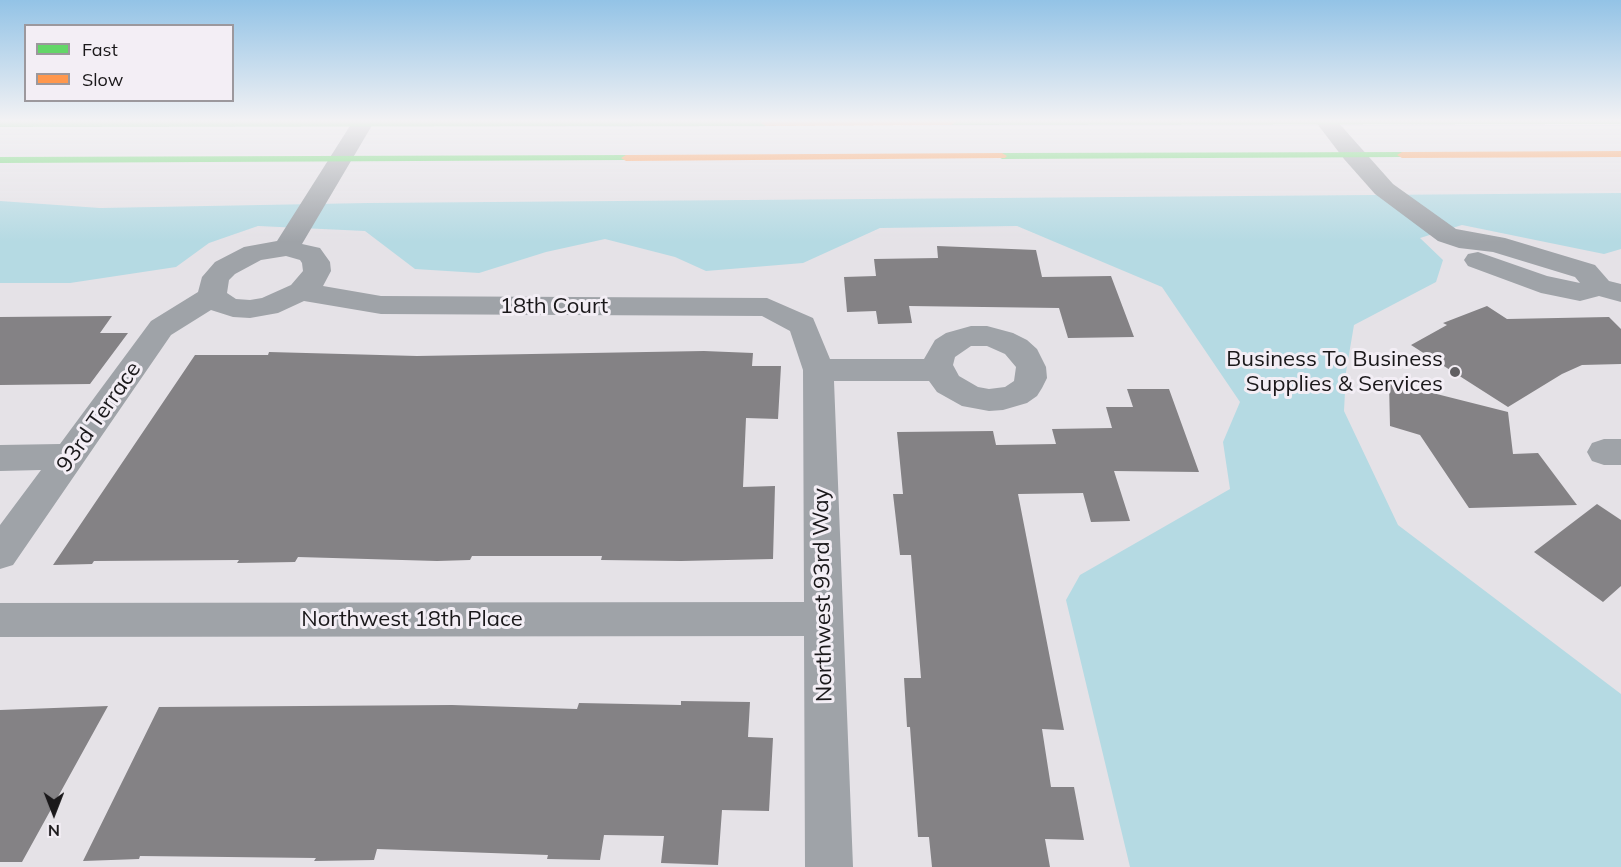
<!DOCTYPE html>
<style>
body{margin:0}
#map{position:relative;width:1621px;height:867px;overflow:hidden;background:#e5e2e7;font-family:Mulish,sans-serif}
canvas{display:block}
.legend{position:absolute;left:24px;top:24px;width:210px;height:78px;box-sizing:border-box;background:#f3eef5;border:2px solid #9c989d;margin:0;padding:8px 10px;list-style:none;font-size:18px;color:#1a181a}
.legend li{display:flex;align-items:center;gap:12px;height:30px}
.legend b{width:30px;border:2px solid #9c989d}
.north{position:absolute;left:24px;top:783px;width:60px;height:60px;-webkit-text-stroke:4px #f3eef5;paint-order:stroke;rotate:180deg;font-size:16px;font-weight:700;line-height:24px;text-align:center;color:#1a181a}
.north::after{content:'';display:block;margin:auto;width:21px;height:27px;background:#1a181a;clip-path:polygon(50% 0,100% 100%,50% 72%,0 100%)}
</style>
<div id="map">
<canvas width="1621" height="867"></canvas>
<ul class="legend">
<li><b style="height:8px;background:#63d668"></b>Fast</li>
<li><b style="height:8px;background:#ff974d"></b>Slow</li>
</ul>
<div class="north">N</div>
</div>
<script>
const ctx = document.querySelector('canvas').getContext('2d');
ctx.lineJoin = 'round';
function paint(path, color) {
  ctx.fillStyle = color;
  ctx.fill(path, 'evenodd');
}
function shape(rows) {
  const path = new Path2D();
  for (const r of rows) {
    path.moveTo(r[0], r[1]);
    for (let i = 2; i < r.length; i += 2) path.lineTo(r[i], r[i + 1]);
  }
  return path;
}
function stroke(path, color, width, dash) {
  ctx.strokeStyle = color;
  ctx.lineWidth = width;
  ctx.lineCap = dash ? 'butt' : 'round';
  ctx.setLineDash(dash || []);
  ctx.stroke(path);
}
function drawText(font, color, halo, rows, align = 'center') {
  ctx.font = font + ' Mulish,sans-serif';
  ctx.lineWidth = 6;
  ctx.setLineDash([]);
  ctx.textBaseline = 'middle';
  ctx.strokeStyle = halo;
  ctx.fillStyle = color;
  for (const [text, x, y, turn = 0] of rows) {
    ctx.save();
    ctx.translate(x, y);
    ctx.rotate((+turn || 0) * Math.PI / 180);
    ctx.textAlign = isNaN(turn) ? turn : align;
    if (halo) ctx.strokeText(text, 0, 0);
    ctx.fillText(text, 0, 0);
    ctx.restore();
  }
}
const water = shape([
 [1621,193,1621,249,1604,254,1462,225,1420,238,1443,260,1436,282,1354,325,1346,372,1344,411,1398,525,1621,694,1621,867,1130,867,1066,600,1080,575,1230,489,1223,442,1240,402,1162,287,1017,226,880,228,803,263,706,271,675,257,605,239,546,252,479,273,415,269,365,231,258,226,209,243,176,267,70,283,0,283,0,201,100,208,368,203]
]);
const building = shape([
 [937,246,1036,250,1042,277,1111,276,1134,337,1068,338,1059,308,909,306,912,323,878,324,876,311,847,312,844,277,876,276,874,259,938,258],
 [1487,306,1507,319,1609,317,1621,329,1621,364,1582,365,1562,374,1508,407,1411,345,1447,325,1443,323],
 [112,316,100,333,128,333,90,384,0,385,0,317],
 [704,351,753,353,752,366,781,366,778,419,746,418,743,487,775,486,773,559,681,561,601,560,602,556,472,556,470,560,437,561,298,557,295,562,237,563,239,560,94,561,92,564,53,565,195,355,268,355,269,352,417,356],
 [1389,382,1508,412,1513,454,1538,453,1577,505,1469,508,1420,435,1390,426],
 [1127,389,1169,389,1199,472,1114,471,1130,521,1091,522,1083,493,1018,494,1064,730,1042,729,1051,787,1074,787,1084,840,1045,839,1050,867,932,867,929,837,918,837,910,727,907,727,904,678,921,678,911,555,900,555,893,494,903,494,897,432,993,431,996,445,1056,444,1052,429,1112,428,1106,407,1133,407],
 [1597,504,1621,520,1621,586,1603,602,1534,552],
 [681,701,750,702,748,737,773,738,769,811,722,810,718,865,661,863,664,836,604,835,600,860,547,859,548,855,377,849,374,860,314,861,316,858,140,856,139,859,83,861,159,707,452,705,577,709,579,703,681,705],
 [108,706,22,862,0,862,0,710]
]);
const street = shape([
 [353,121,374,122,302,244,320,248,330,262,331,271,323,286,381,296,767,298,813,318,830,359,924,359,935,340,946,333,971,326,987,326,1013,333,1027,340,1037,349,1046,367,1047,378,1042,388,1037,396,1027,403,1003,410,989,411,962,406,937,392,929,381,834,381,853,867,805,867,804,636,0,637,0,603,804,602,803,370,790,331,762,316,381,314,304,301,278,313,250,318,233,317,211,310,171,335,13,565,0,569,0,525,41,470,0,471,0,445,60,444,151,321,198,292,202,277,215,262,244,247,277,241,353,121],
 [286,256,300,260,302,263,303,271,291,285,262,298,250,300,236,299,227,293,229,280,235,274,261,260,286,256],
 [971,346,987,346,1005,354,1016,367,1014,381,1005,387,989,389,978,387,959,376,953,365,955,357,971,346],
 [1315,121,1337,121,1393,184,1456,229,1505,238,1595,265,1609,281,1621,284,1621,302,1599,296,1580,301,1541,293,1468,266,1464,260,1468,254,1478,252,1547,276,1580,283,1575,277,1493,252,1459,248,1438,241,1375,194,1344,159,1315,121],
 [1604,439,1621,439,1621,465,1604,465,1592,461,1587,452,1592,443,1604,439]
]);
const fast = shape([
 [0,121,767,121,771,123,766,126,0,127,0,121],
 [947,121,1621,121,1621,124,951,125,948,124,947,121],
 [1402,152,1407,155,1405,157,1002,159,997,156,1002,153,1402,152],
 [626,155,631,158,629,160,0,163,0,157,626,155]
]);
const slow = shape([
 [763,121,955,121,956,122,951,125,766,126,761,123,763,121],
 [1621,151,1621,157,1402,158,1397,155,1402,152,1621,151],
 [1002,153,1007,156,1005,158,626,161,621,158,626,155,1002,153]
]);
const markers = [
 [1455,372,6,"#615f62"]
];
const streetNames = [
 ["18th Court",554,306],
 ["93rd Terrace",99,417,-55],
 ["Northwest 93rd Way",823,595,-91],
 ["Northwest 18th Place",412,619]
];
const poiNames = [
 ["Business To Business",1443,359],
 ["Supplies & Services",1443,384]
];
paint(water, '#b5dae3');
paint(building, '#848285');
paint(street, '#9fa3a8');
paint(fast, '#63d668');
paint(slow, '#ff974d');
const sky = ctx.createLinearGradient(0, 0, 0, 242);
sky.addColorStop(0, '#93c3e6');
sky.addColorStop(0.5, '#f3f2f4');
sky.addColorStop(1, '#f3f2f400');
ctx.fillStyle = sky;
ctx.fillRect(0, 0, 1621, 242);
for (const [x, y, r, color] of markers) {
  const dot = new Path2D();
  dot.arc(x, y, r, 0, 2 * Math.PI);
  ctx.fillStyle = color;
  ctx.fill(dot);
  stroke(dot, '#f3eef5', 2);
}
drawText('22px', '#1a181a', '#f3eef5', streetNames);
drawText('22px', '#1a181a', '#f3eef5', poiNames, 'right');
</script>
